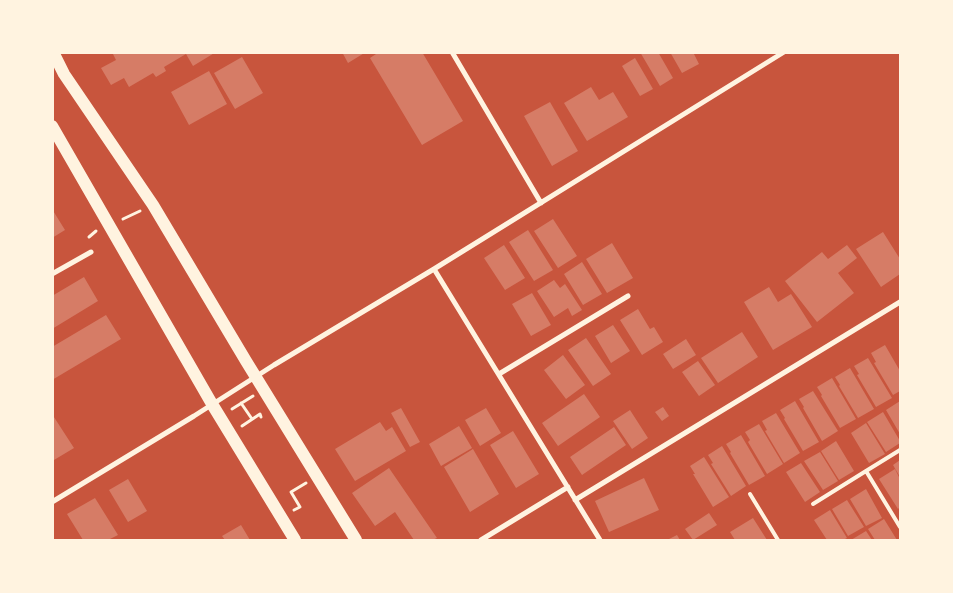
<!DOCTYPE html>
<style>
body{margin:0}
#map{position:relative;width:953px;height:593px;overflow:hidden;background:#c8553d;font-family:Quicksand,sans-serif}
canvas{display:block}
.frame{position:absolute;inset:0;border:54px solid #fff3e0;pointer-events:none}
</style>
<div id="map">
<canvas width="953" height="593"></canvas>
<div class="frame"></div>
</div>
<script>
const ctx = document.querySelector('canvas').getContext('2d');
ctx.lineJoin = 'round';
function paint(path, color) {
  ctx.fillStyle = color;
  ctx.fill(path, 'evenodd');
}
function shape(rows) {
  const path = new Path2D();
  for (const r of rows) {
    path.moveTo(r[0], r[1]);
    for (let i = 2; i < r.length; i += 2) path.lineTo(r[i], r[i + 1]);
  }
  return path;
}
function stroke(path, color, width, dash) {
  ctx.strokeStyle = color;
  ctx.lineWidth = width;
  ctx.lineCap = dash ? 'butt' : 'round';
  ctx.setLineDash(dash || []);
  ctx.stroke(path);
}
const building = shape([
 [112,52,216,52,193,66,186,54,164,67,166,71,156,77,153,73,129,87,124,78,111,85,101,68,116,60],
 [342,52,366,52,348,63],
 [379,52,422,52,463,121,422,145,370,58],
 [640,52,658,52,673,78,660,86],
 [670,52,693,52,699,64,682,73],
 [242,57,263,93,235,109,214,73],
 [635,58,653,89,640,96,622,66],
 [209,71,227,104,189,125,171,92],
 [591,87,599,100,613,92,628,117,587,141,564,103],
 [550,102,578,151,552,166,524,116],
 [52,209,65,230,52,238],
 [553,219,577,256,558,268,534,231],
 [528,230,553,270,534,281,509,242],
 [883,232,900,259,900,274,881,287,856,249],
 [612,243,633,278,607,293,586,259],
 [504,245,525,278,505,290,484,258],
 [847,245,857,258,838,273,854,293,817,322,785,281,822,252,828,259],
 [582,262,602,294,583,305,564,274],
 [84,277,98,301,52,329,52,296],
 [554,280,560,288,565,284,582,310,572,316,568,308,554,317,537,291],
 [769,287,778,302,791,294,812,327,773,350,744,302],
 [532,293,551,325,531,336,512,304],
 [638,309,650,329,654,327,663,342,642,355,620,320],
 [106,315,121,339,52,380,52,347],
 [613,325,630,351,611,363,595,336],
 [742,332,758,357,718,383,701,358],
 [586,338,611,374,593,386,568,350],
 [686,339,696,355,673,369,663,354],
 [885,345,900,371,900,391,893,395,874,363,876,362,871,353],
 [563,355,585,385,566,399,544,370],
 [868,358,892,398,876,407,857,375,859,374,854,366],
 [698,361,715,385,699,396,682,372],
 [850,368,874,409,858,418,839,386,840,385,835,377],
 [832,378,856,419,840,428,821,396,822,395,817,387],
 [813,391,838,431,822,441,803,408,804,407,799,399],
 [584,394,600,417,558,446,542,423],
 [795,401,819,442,803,451,784,419,785,418,780,410],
 [900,401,900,434,886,410],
 [663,407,669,416,662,421,655,412],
 [401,408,420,442,410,447,391,413],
 [486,408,501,433,480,446,465,420],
 [630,410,648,438,632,449,613,421],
 [883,412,900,441,900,443,886,452,867,422],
 [776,413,800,453,784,463,765,431,767,430,762,421],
 [52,414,74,448,54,460,52,458],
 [380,422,386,431,392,427,406,451,355,481,335,449],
 [866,423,885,454,869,463,851,433],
 [759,424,783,464,767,474,748,442,750,440,745,432],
 [459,426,472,448,441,466,429,444],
 [614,427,626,445,582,475,570,457],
 [513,431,539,474,516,488,490,445],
 [741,435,765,476,749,485,730,453,731,452,726,444],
 [836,441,854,471,839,480,821,451],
 [722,446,746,486,731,496,711,464,713,463,708,455],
 [473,449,499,494,470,512,444,467],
 [820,452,838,481,823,490,804,461],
 [704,457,729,497,713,507,693,474,695,474,690,466],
 [900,460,900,477,893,465],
 [801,463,820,492,805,502,786,472],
 [389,468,437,538,432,540,414,540,395,512,375,526,352,493],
 [895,469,900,479,900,507,898,509,879,479],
 [644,478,659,510,609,532,595,501],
 [128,479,147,511,128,522,109,490],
 [866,489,882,518,866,526,850,499],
 [95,498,118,535,108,540,83,540,67,514],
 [847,500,864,527,848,536,832,509],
 [830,510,847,538,843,540,827,540,814,520],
 [709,513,717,525,693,540,685,529],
 [753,518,767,540,735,540,730,532],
 [884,519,897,540,875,540,868,529],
 [241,525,250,540,225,540,222,536],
 [866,531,872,540,851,540],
 [677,535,680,540,667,540]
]);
const path = shape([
 [123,219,140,211],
 [89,237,96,231],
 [241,403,252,419],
 [232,409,253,396],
 [242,426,260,414,261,417],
 [294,510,300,507,291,492,306,483]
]);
const service = shape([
 [866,471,900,450],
 [750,494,778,540],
 [813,504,866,471,900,527]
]);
const minor = shape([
 [452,52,541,203],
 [434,269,600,540],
 [52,274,91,252],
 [499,374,628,296],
 [575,500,900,302],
 [52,502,194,416,274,365,434,269,784,52],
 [481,540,568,487]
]);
const primary = shape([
 [53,52,64,74,153,205,246,361,356,540],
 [52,126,212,404,295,540]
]);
paint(building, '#d67c66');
stroke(path, '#fff3e0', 3);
stroke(service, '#fff3e0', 4);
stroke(minor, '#fff3e0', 5);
stroke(primary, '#fff3e0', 12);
</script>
